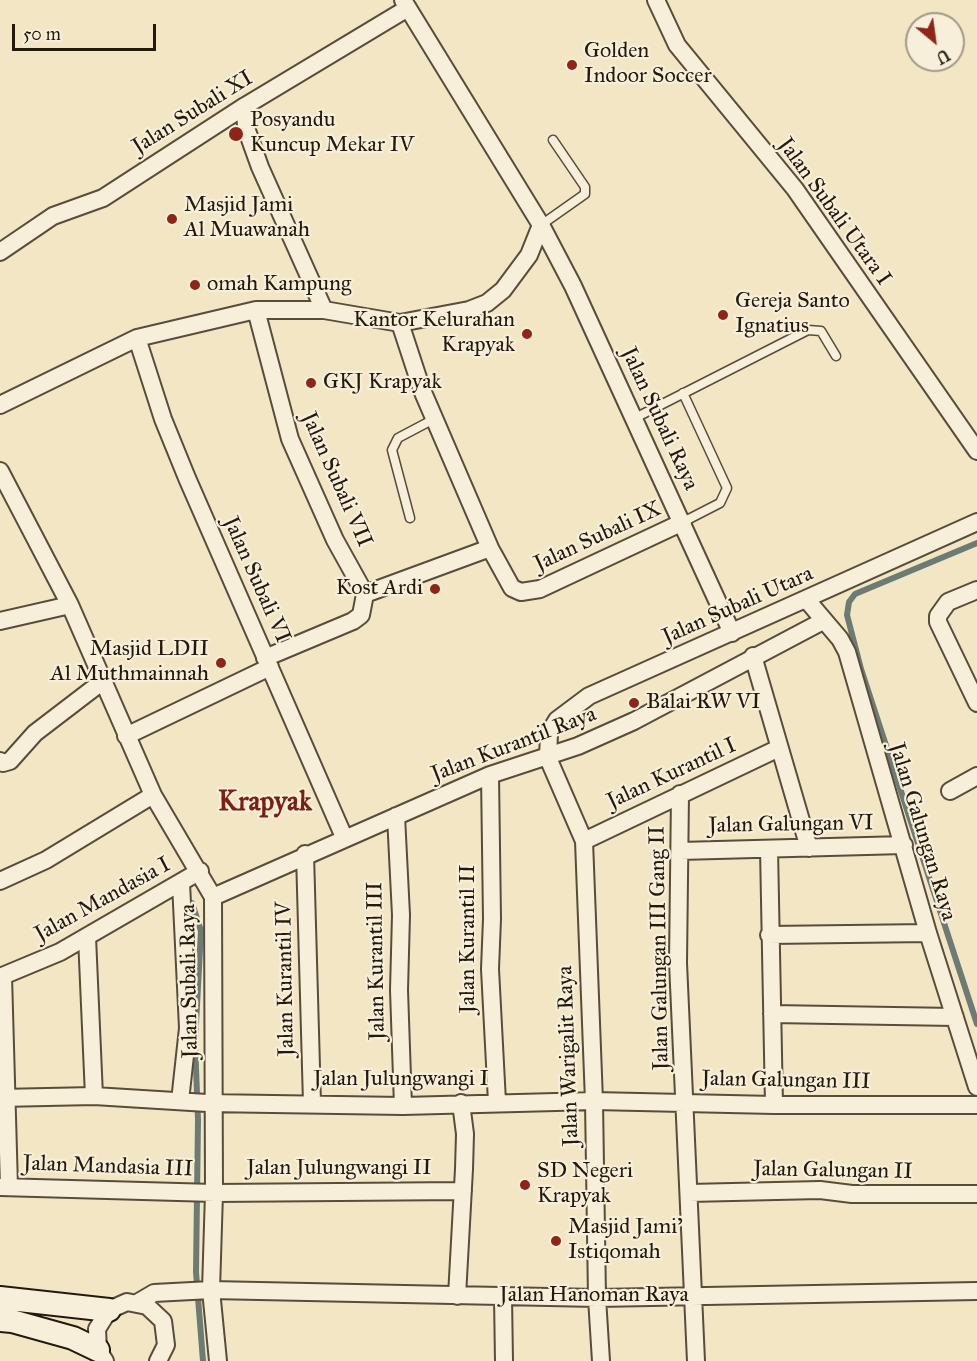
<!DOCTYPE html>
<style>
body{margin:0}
#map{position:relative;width:977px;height:1361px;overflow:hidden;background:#f3e6c4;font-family:"IM FELL Great Primer",serif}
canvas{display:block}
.north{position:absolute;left:905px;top:12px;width:60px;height:60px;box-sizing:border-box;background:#f7efd9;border:2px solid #a39987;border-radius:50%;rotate:151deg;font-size:16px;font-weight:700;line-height:24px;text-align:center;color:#24190d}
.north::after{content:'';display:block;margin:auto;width:21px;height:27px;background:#8f2418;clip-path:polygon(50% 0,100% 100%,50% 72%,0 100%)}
.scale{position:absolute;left:12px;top:24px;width:144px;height:27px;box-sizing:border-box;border:3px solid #24190d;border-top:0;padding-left:8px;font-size:18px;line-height:21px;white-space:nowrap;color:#24190d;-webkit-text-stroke:4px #f7efd9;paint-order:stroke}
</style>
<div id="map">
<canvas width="977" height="1361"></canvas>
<div class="north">U</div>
<div class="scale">50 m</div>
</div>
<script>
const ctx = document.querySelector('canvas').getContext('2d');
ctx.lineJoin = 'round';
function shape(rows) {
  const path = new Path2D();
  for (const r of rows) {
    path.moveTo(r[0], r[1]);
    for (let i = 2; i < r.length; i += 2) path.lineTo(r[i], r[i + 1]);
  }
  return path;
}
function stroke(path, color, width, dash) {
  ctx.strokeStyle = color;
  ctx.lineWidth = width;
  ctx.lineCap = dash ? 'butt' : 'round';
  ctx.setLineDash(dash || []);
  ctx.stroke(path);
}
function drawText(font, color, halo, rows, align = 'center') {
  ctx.font = font + ' "IM FELL Great Primer",serif';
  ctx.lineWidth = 4.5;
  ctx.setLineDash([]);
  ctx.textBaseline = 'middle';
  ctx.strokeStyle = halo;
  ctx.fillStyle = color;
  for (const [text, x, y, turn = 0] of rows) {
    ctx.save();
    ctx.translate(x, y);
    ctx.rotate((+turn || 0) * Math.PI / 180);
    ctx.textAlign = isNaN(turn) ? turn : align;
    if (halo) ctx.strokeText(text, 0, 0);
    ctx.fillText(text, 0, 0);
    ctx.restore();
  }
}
const stream = shape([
 [977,543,855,594,849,602,847,615,861,669,977,1024],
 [192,903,201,931,195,1042,198,1120,196,1272,203,1361]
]);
const lane = shape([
 [541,225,585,194,585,187,553,140],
 [683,393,727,488,720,503,683,522],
 [633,419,808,330,821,331,836,356],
 [410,518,392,450,398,438,434,419]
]);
const street = shape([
 [656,0,677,45,795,189,977,451],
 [245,106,246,128,260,167,324,310],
 [541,225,573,286,732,633],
 [0,252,53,216,103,198,245,106,408,8],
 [256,310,290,439,335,540,365,594],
 [400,323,422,390,490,548,512,588,521,592,540,589,683,522],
 [137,338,163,419,187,478,344,837],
 [0,405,137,338,256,310,324,310,400,323,469,310,487,303,503,290,529,255,541,225,403,0],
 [0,471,70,605,153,795,213,897,214,1193,211,1290,218,1361],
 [977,590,948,602,938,616,938,622,977,703],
 [365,594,490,548],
 [806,599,840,639,847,652,928,933,977,1087],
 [0,621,70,605],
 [753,656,809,848],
 [265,658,353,621,361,615,365,594],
 [126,736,270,667],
 [0,761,3,763,10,761,35,733,103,681],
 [490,775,492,919,490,969,497,1102],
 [950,791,977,776],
 [680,794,678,963,696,1361],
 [396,816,401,915,399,990,403,1106],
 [584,841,779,748],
 [769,849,774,1105],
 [680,851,904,845],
 [305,854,312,1103],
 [0,881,46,860,153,795],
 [213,897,490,775,578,746,634,721,823,621],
 [769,935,928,933],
 [87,937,94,1096],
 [3,976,9,1187],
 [0,977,60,952,200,871],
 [772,1014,955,1017],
 [0,1098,94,1096,207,1103,403,1106,594,1101,774,1105,977,1105],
 [180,1101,188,1028,181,883],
 [0,1187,214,1193,463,1191],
 [689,1193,820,1190,852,1194,977,1194],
 [457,1296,464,1169,465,1134,461,1103],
 [503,1297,504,1361],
 [137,1303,154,1293,211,1290,597,1298,977,1291],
 [105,1361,98,1350,97,1329,109,1310,127,1302,147,1306,163,1321,166,1345,158,1361],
 [601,1361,597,1298,594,1101,584,841,548,758,549,733,557,720,589,696,977,522]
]);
const secondary = shape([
 [0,1298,109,1310],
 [0,1320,12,1321,73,1338,98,1350]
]);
const markers = [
 [572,65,6,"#8f2418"],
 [236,134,8,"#8f2418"],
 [172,219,6,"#8f2418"],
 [195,285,6,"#8f2418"],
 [723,315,6,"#8f2418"],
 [527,334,6,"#8f2418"],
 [311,383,6,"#8f2418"],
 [435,589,6,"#8f2418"],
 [221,663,6,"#8f2418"],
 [634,703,6,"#8f2418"],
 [525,1185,6,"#8f2418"],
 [556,1241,6,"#8f2418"]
];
const poiNames = [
 ["Golden",584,52],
 ["Indoor Soccer",584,77],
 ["Posyandu",250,121],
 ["Kuncup Mekar IV",250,146],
 ["Masjid Jami",184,206],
 ["Al Muawanah",184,231],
 ["omah Kampung",207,285],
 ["Gereja Santo",735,302],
 ["Ignatius",735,327],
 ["Kantor Kelurahan",515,321,"right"],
 ["Krapyak",515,346,"right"],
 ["GKJ Krapyak",323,383],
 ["Kost Ardi",423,589,"right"],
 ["Masjid LDII",209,650,"right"],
 ["Al Muthmainnah",209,675,"right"],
 ["Balai RW VI",646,703],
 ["SD Negeri",537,1172],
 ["Krapyak",537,1197],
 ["Masjid Jami'",568,1228],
 ["Istiqomah",568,1253]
];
const streetNames = [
 ["Jalan Subali XI",193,113,-32],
 ["Jalan Subali Utara I",834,212,54],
 ["Jalan Subali Raya",659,419,65],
 ["Jalan Subali VII",336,480,66],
 ["Jalan Subali IX",598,537,-25],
 ["Jalan Subali VI",256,580,66],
 ["Jalan Subali Utara",738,606,-24],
 ["Jalan Kurantil Raya",514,745,-21],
 ["Jalan Kurantil I",672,774,-25],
 ["Jalan Galungan VI",791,825,-1],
 ["Jalan Galungan Raya",922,832,73],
 ["Jalan Mandasia I",103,900,-29],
 ["Jalan Kurantil II",469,939,-90],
 ["Jalan Galungan III Gang II",660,948,-91],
 ["Jalan Kurantil III",377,961,-91],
 ["Jalan Kurantil IV",286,979,-91],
 ["Jalan Subali Raya",190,981,-91],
 ["Jalan Warigalit Raya",569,1056,-92],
 ["Jalan Julungwangi I",401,1080],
 ["Jalan Galungan III",786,1081,1],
 ["Jalan Mandasia III",108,1167,2],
 ["Jalan Julungwangi II",339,1169],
 ["Jalan Galungan II",833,1171,1],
 ["Jalan Hanoman Raya",594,1296]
];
const districtNames = [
 ["Krapyak",265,803]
];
stroke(stream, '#6c7c74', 6);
stroke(lane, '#584c3b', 11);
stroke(street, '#584c3b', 20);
stroke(secondary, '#24190d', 26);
stroke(lane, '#f7efd9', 8);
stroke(street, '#f7efd9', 16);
stroke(secondary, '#f7efd9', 22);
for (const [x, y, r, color] of markers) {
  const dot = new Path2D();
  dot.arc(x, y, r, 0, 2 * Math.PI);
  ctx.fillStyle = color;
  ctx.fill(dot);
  stroke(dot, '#f7efd9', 2);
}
drawText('22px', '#24190d', '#f7efd9', poiNames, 'left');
drawText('22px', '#24190d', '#f7efd9', streetNames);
drawText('bold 28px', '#7a1f14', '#f7efd9', districtNames);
</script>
